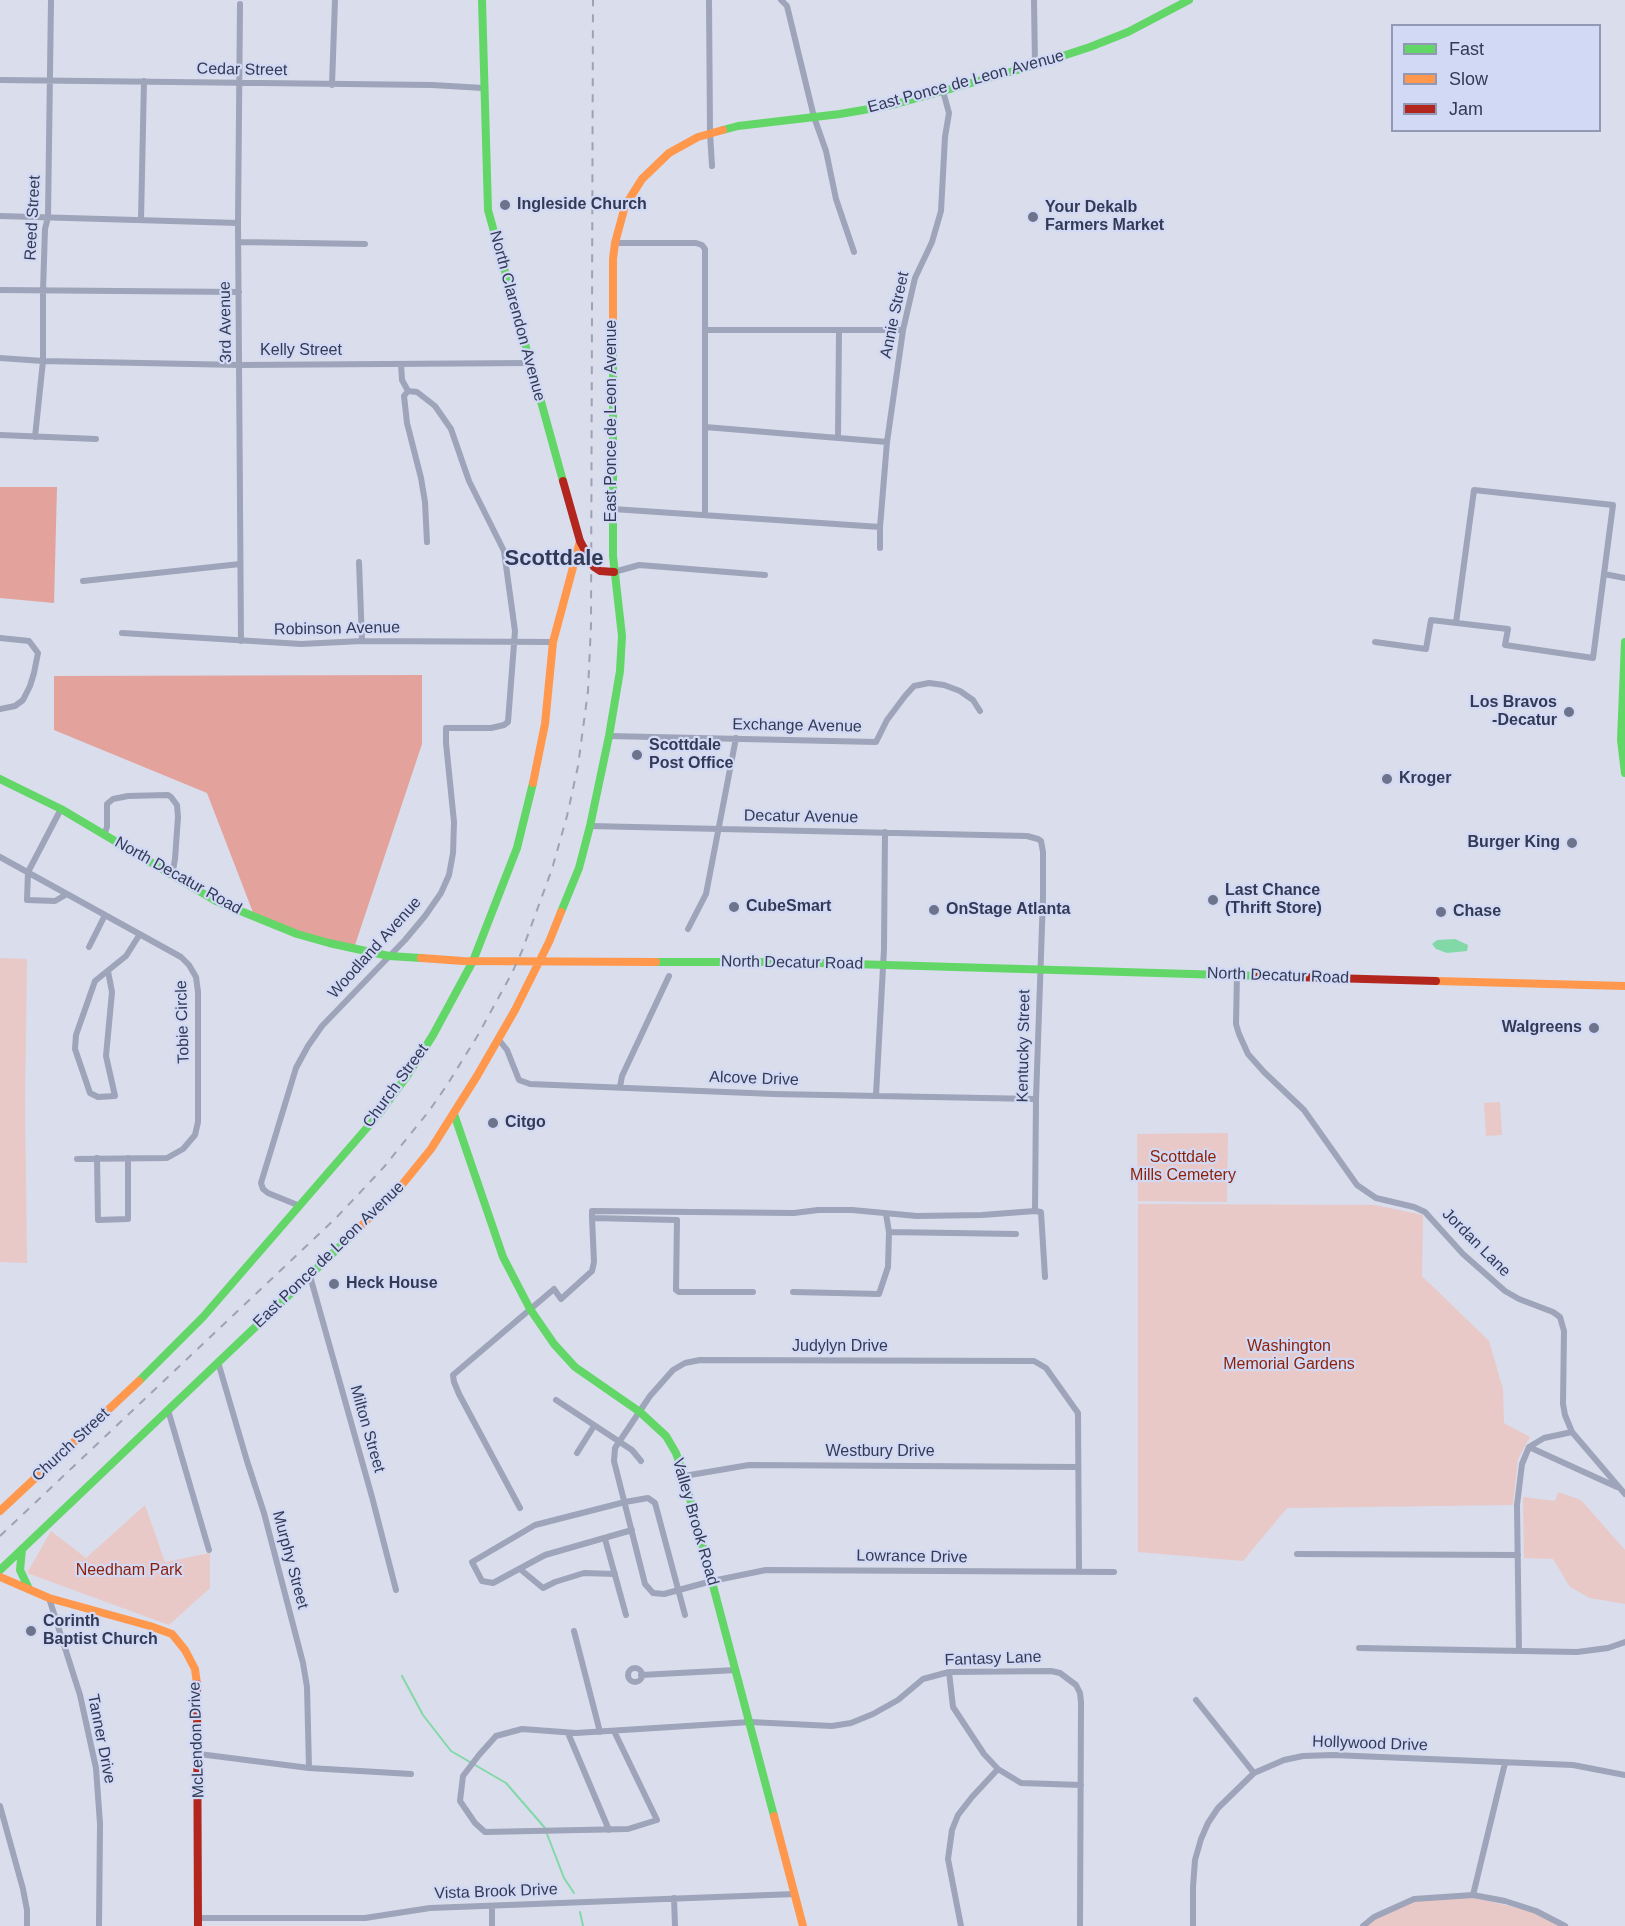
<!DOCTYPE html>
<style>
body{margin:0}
#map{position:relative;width:1625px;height:1926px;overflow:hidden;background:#d9ddec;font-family:Arial,sans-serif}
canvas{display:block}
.legend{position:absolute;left:1391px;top:24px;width:210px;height:108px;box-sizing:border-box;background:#d1d9f4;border:2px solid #9299b4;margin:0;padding:8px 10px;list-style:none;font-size:18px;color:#333a55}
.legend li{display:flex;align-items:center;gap:12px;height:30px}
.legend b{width:30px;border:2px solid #9299b4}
</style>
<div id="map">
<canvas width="1625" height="1926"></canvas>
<ul class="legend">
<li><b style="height:8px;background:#63d668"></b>Fast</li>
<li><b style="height:8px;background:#ff974d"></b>Slow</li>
<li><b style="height:8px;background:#b3261e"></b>Jam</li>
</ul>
</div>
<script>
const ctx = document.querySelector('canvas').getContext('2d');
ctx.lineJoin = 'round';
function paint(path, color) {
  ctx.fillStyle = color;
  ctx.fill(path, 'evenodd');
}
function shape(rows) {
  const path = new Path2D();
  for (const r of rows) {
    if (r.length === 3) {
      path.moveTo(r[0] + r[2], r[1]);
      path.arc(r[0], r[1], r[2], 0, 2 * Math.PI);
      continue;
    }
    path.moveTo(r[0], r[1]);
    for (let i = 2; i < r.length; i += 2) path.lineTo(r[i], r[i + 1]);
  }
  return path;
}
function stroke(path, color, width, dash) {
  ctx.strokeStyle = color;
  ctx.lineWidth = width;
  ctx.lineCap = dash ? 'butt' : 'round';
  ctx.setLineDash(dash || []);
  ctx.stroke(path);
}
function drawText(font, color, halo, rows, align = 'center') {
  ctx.font = font + ' Arial,sans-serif';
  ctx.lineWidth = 4.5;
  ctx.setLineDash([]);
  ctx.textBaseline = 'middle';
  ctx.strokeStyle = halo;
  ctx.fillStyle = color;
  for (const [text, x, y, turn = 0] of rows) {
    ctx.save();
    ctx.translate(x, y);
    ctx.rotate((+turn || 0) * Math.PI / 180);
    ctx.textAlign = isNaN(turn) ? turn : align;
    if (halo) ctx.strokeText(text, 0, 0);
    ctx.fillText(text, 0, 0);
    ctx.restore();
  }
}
const green = shape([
 [0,958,27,959,25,1102,27,1263,0,1262],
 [1500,1102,1502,1135,1486,1136,1484,1103],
 [1228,1133,1227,1202,1138,1201,1137,1134],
 [1138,1204,1375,1205,1423,1215,1422,1276,1489,1341,1503,1389,1504,1423,1530,1437,1518,1459,1513,1505,1287,1508,1243,1561,1138,1552],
 [1558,1492,1581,1500,1625,1550,1625,1604,1590,1598,1570,1587,1553,1559,1524,1558,1523,1497,1555,1501],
 [145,1505,165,1562,210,1553,210,1588,169,1625,27,1573,51,1531,86,1558],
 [1412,1898,1475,1898,1547,1915,1569,1926,1363,1926]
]);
const forest = shape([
 [0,487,57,487,54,603,0,598],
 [422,675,422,744,354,948,291,930,254,915,207,793,54,730,54,676]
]);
const water = shape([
 [1455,939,1468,945,1467,951,1447,953,1436,949,1432,944,1437,940]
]);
const stream = shape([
 [402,1676,423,1715,451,1751,506,1783,545,1828],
 [547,1834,564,1878,574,1893],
 [580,1912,583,1926]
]);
const street = shape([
 [709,0,710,133,712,166],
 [781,0,787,6,814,117,826,151,836,199,854,252],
 [1034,0,1035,65],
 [240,4,238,223,241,641],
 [0,80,432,85,483,88],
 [332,85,335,0],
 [0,216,238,223],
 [141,220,144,81],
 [238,242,365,244],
 [615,243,696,243,702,245,705,249,705,514],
 [0,290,239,292],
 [706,330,903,330],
 [0,358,43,361,240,365,530,363],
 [408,391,404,396,407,423,421,478,425,502,427,542],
 [705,427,887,442],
 [0,435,96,439],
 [35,437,43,361,43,291,45,229,48,217,51,0],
 [838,437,839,330],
 [613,509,880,527],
 [880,548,880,527,887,442,903,330,915,278,932,242,941,211,945,137,949,113,943,91],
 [359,562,362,641],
 [614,572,639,565,765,575],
 [1604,574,1625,578],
 [83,581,240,564],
 [122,633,301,644,362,641,553,642],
 [0,638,29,641,38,653,34,673,30,686,23,700,15,706,0,709],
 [1375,642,1426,649,1431,620,1508,629,1505,645,1593,658,1613,505,1474,490,1456,623],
 [609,736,876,742,887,720,905,696,914,686,929,683,944,685,960,691,973,700,980,711],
 [61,809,28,872,27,900,55,901,67,894],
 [590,826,1027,836,1038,839,1041,841,1043,852,1043,897,1036,1099,1035,1211,1041,1212,1045,1277],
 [104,835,107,827,107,804,113,799,128,796,168,795,171,797,177,805,178,817,175,859,172,876],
 [0,857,181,957,189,965,196,977,198,992,198,1122,195,1135,183,1149,167,1158,77,1159],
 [688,929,706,894,736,738],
 [89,947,105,915],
 [108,971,112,992,106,1056,115,1096,98,1097,90,1093,75,1049,76,1035,95,981,126,956,140,934],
 [1237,974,1236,1024,1239,1034,1248,1054,1264,1072,1304,1110,1357,1185,1376,1198,1414,1207,1425,1212,1463,1254,1505,1291,1519,1299,1553,1312,1560,1317,1564,1331,1563,1404,1565,1415,1572,1432,1625,1494],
 [499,1040,507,1050,519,1080,530,1084,774,1094,1036,1099],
 [620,1087,622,1076,669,976],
 [876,1095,884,949,885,832],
 [97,1158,98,1220,128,1219,128,1158],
 [300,1206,268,1193,263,1189,261,1183,296,1068,308,1046,322,1026,405,940,425,916,441,893,449,875,453,853,454,822,446,743,446,728,491,728,504,725,508,722,515,631,504,551,469,481,451,429,435,406,417,392,408,391,402,380,401,364],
 [886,1214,889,1232],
 [592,1218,592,1211,794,1213,818,1210,852,1210,917,1216,982,1215,1035,1211],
 [310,1276,372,1497,396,1590],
 [793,1292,879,1294,888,1267,889,1232,1016,1234],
 [218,1362,247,1461,264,1513,303,1663,307,1687,309,1768],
 [556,1400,632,1450,641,1461],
 [168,1410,209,1550],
 [1529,1447,1617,1487],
 [577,1453,594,1426],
 [684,1476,749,1465,1077,1467],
 [520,1508,459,1394,454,1382,453,1375,554,1289,561,1299,592,1271,594,1262,592,1218,677,1220,676,1290,679,1292,753,1292],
 [632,1530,545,1555,493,1583,482,1581,472,1562,535,1525,625,1502,648,1498,655,1503,685,1615],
 [605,1539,626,1615],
 [1297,1554,1518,1555],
 [520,1569,543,1588,555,1582,584,1573,615,1574],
 [1079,1571,1078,1413,1046,1368,1034,1361,700,1360,685,1363,673,1370,650,1396,615,1448,614,1461,645,1584,653,1593,664,1594,712,1581,766,1570,1114,1572],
 [49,1598,80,1695,96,1768,100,1824,99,1926],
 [574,1631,600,1732],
 [1359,1648,1577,1652,1608,1648,1625,1642],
 [1519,1651,1517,1505,1522,1464,1529,1447,1544,1438,1572,1432],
 [635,1675,7],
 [949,1672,953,1707,984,1754,998,1769,1021,1783,1081,1785],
 [641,1675,736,1670],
 [1196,1700,1254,1773],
 [614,1731,657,1820,628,1829,485,1832,475,1823,460,1801,463,1776,479,1755,496,1736,522,1729,576,1733,750,1722,832,1726,851,1723,873,1714,898,1700,923,1679,949,1672,1051,1671,1060,1673,1076,1685,1080,1693,1081,1702,1080,1926],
 [568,1733,609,1830],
 [199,1754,309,1768,411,1774],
 [0,1806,23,1889,27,1910,27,1926],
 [1473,1895,1505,1763],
 [674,1898,675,1926],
 [492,1906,492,1926],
 [199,1918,365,1918,430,1908,795,1894],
 [961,1926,948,1859,952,1830,958,1815,972,1797,998,1769],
 [1193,1926,1193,1887,1195,1860,1201,1839,1208,1823,1218,1808,1254,1773,1284,1760,1303,1756,1333,1755,1573,1765,1625,1775],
 [1363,1926,1374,1917,1414,1899,1473,1895,1505,1901,1536,1911,1565,1926]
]);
const fast = shape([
 [482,0,488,210,563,481],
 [723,130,738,126,840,114,892,105,943,91,1035,65,1090,47,1128,32,1189,0],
 [1625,642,1621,740,1625,773],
 [0,779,61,809,216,901,297,934,329,943,389,956,421,958],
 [561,912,579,868,590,826,609,736,620,671,622,636,613,556,613,336],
 [656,962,785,962,1259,976],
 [454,1114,503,1257,530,1309,554,1344,575,1367,640,1412,666,1436,676,1453,684,1476,774,1816],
 [139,1381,203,1317,378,1115,407,1076,433,1035,473,961,517,848,533,783],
 [22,1549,20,1570,29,1589],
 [0,1570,352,1235]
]);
const slow = shape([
 [613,336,613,259,615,243,625,206,642,179,669,153,698,137,723,130],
 [533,783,545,724,553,642,580,541],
 [421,958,463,961,656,962],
 [1436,981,1625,986],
 [352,1235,401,1186,431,1149,477,1076,515,1010,549,942,561,912],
 [0,1511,139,1381],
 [0,1577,49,1598,150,1626,172,1634,185,1650,195,1669,197,1684],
 [774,1816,803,1926]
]);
const jam = shape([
 [563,481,580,541,594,567,600,571,614,572],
 [1259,976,1436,981],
 [197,1684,198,1926]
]);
const rail = shape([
 [0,1536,336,1218,384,1167,429,1111,447,1085,478,1035,512,973,522,951,552,869,567,816,578,766,588,691,591,625,593,0]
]);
const markers = [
 [505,205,6,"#6d738a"],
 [1033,217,6,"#6d738a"],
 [1569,712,6,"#6d738a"],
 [637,755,6,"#6d738a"],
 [1387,779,6,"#6d738a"],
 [1572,843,6,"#6d738a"],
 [1213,900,6,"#6d738a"],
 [734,907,6,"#6d738a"],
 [934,910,6,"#6d738a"],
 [1441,912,6,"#6d738a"],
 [1594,1028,6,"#6d738a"],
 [493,1123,6,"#6d738a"],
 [334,1284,6,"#6d738a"],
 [31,1631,6,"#6d738a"]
];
const streetNames = [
 ["Cedar Street",242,70,1],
 ["East Ponce de Leon Avenue",966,82,-15],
 ["Reed Street",33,218,-87],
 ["Annie Street",895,315,-78],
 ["North Clarendon Avenue",517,316,75],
 ["3rd Avenue",226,322,-91],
 ["Kelly Street",301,351],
 ["East Ponce de Leon Avenue",612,421,-90],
 ["Robinson Avenue",337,629,-1],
 ["Exchange Avenue",797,726,1],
 ["Decatur Avenue",801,817,1],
 ["North Decatur Road",178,876,29],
 ["Woodland Avenue",375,948,-48],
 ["North Decatur Road",792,963,1],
 ["North Decatur Road",1278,976,2],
 ["Tobie Circle",183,1022,-92],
 ["Kentucky Street",1024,1046,-89],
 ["Alcove Drive",754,1079,2],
 ["Church Street",396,1086,-54],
 ["Jordan Lane",1476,1243,45],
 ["East Ponce de Leon Avenue",329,1255,-44],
 ["Judylyn Drive",840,1347],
 ["Milton Street",367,1429,74],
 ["Church Street",71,1445,-43],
 ["Westbury Drive",880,1452],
 ["Valley Brook Road",695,1522,74],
 ["Lowrance Drive",912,1557,1],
 ["Murphy Street",290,1560,75],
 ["Fantasy Lane",993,1659,-2],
 ["Tanner Drive",101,1739,79],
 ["McLendon Drive",197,1740,-92],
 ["Hollywood Drive",1370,1744,2],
 ["Vista Brook Drive",496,1892,-2]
];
const poiNames = [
 ["Ingleside Church",517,205],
 ["Your Dekalb",1045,208],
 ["Farmers Market",1045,226],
 ["Los Bravos",1557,703,"right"],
 ["-Decatur",1557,721,"right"],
 ["Scottdale",649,746],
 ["Post Office",649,764],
 ["Kroger",1399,779],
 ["Burger King",1560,843,"right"],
 ["Last Chance",1225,891],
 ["(Thrift Store)",1225,909],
 ["CubeSmart",746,907],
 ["OnStage Atlanta",946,910],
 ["Chase",1453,912],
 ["Walgreens",1582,1028,"right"],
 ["Citgo",505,1123],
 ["Heck House",346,1284],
 ["Corinth",43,1622],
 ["Baptist Church",43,1640]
];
const parkNames = [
 ["Scottdale",1183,1158],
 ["Mills Cemetery",1183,1176],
 ["Washington",1289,1347],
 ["Memorial Gardens",1289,1365],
 ["Needham Park",129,1571]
];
const districtNames = [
 ["Scottdale",554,559]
];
paint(green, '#e8c9c8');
paint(forest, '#e3a29b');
paint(water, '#82d9a7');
stroke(stream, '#82d9a7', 2);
stroke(street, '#9ea4b9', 6);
stroke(fast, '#63d668', 8);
stroke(slow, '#ff974d', 8);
stroke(jam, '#b3261e', 8);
stroke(rail, '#9ea2b2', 2, [8, 8]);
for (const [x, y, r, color] of markers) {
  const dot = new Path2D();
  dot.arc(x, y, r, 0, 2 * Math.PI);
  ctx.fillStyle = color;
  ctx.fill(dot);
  stroke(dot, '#d1d9f4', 2);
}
drawText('16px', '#333a55', '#d1d9f4', streetNames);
drawText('bold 16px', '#333a55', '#d1d9f4', poiNames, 'left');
drawText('16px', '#8d1f06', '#d1d9f4', parkNames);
drawText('bold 22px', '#333a55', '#d1d9f4', districtNames);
</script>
